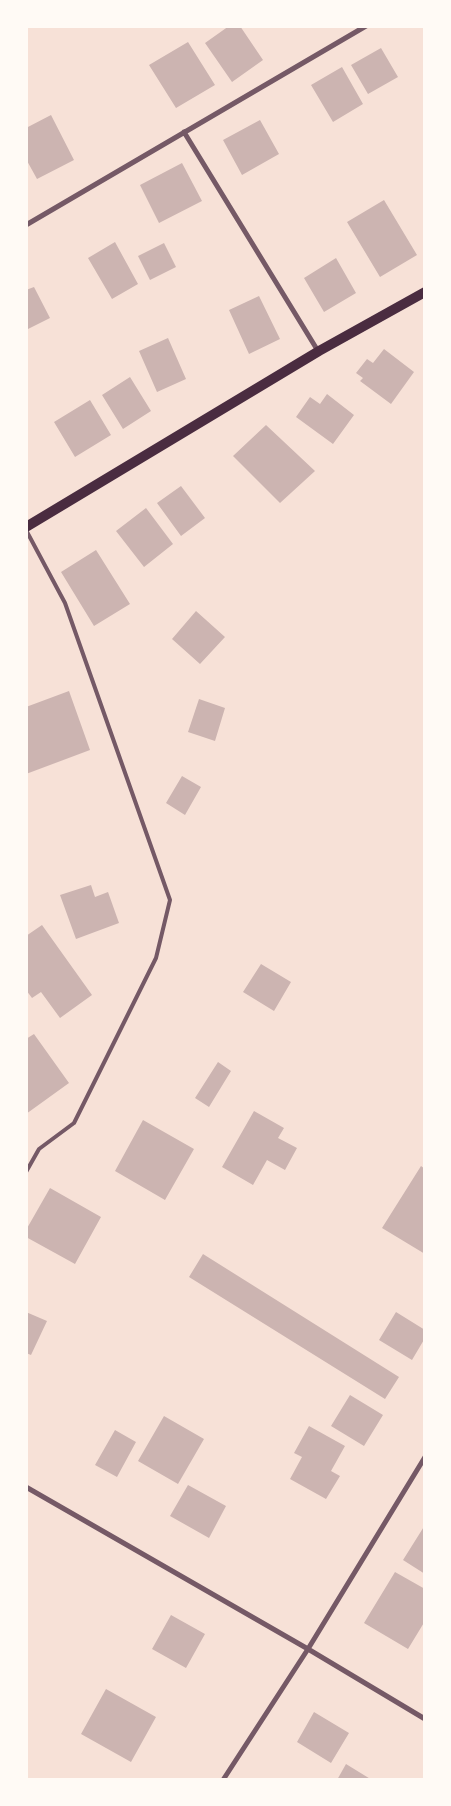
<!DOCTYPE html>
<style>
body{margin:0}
#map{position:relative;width:451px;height:1806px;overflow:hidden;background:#f7e1d7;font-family:Rubik,sans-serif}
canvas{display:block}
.frame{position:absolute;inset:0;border:28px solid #fffaf5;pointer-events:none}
</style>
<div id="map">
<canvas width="451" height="1806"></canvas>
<div class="frame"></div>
</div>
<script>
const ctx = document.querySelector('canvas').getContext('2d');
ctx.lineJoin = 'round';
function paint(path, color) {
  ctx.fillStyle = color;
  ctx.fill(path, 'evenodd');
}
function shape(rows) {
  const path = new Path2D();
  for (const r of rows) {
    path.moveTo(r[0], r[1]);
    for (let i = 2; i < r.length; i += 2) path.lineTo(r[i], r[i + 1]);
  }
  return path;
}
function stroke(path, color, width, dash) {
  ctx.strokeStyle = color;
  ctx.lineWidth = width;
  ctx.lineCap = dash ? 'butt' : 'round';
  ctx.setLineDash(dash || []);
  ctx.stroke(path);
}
const building = shape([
 [229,26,240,26,263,60,232,82,205,43],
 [188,42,215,85,176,108,149,65],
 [381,48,398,77,368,94,351,65],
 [342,67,363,104,333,122,311,85],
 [51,115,74,160,37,179,26,159,26,128],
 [260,120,279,154,242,175,223,140],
 [182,163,202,201,159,223,140,185],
 [384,200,417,255,380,277,347,222],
 [115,242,138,284,112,299,88,258],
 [164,243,176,267,150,280,138,256],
 [336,258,356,293,324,312,304,278],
 [34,287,50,318,26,330,26,290],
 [259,296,280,339,249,354,229,310],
 [168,338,186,379,157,392,139,351],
 [384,349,414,372,391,404,360,381,363,378,356,373,367,359,373,363],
 [130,377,151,411,123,429,102,395],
 [327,394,354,415,333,444,296,417,310,397,320,404],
 [90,400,111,435,75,457,54,422],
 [266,425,315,471,280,503,233,456],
 [181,486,205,518,181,536,157,503],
 [146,508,173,544,144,567,116,531],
 [96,550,130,604,94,626,61,572],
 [196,611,225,637,200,664,172,639],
 [69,691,90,750,26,774,26,707],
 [199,699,225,708,215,741,188,732],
 [182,776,201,787,185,815,166,803],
 [91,885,95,897,108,892,119,923,76,939,60,895],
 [42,925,92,995,60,1018,41,992,32,998,26,990,26,936],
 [261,964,291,982,274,1011,243,992],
 [34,1034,69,1083,26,1114,26,1039],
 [218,1062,231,1071,209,1107,195,1098],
 [254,1111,284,1128,278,1138,297,1148,285,1170,267,1160,253,1185,222,1167],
 [143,1120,194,1149,165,1200,115,1171],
 [421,1166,425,1169,425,1254,382,1228],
 [50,1188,101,1217,75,1264,26,1237,26,1230],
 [203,1254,399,1377,385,1399,189,1277],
 [26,1312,47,1321,31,1355,26,1353],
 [396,1312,425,1330,425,1338,412,1360,379,1340],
 [350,1395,383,1415,364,1446,331,1426],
 [164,1416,204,1439,178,1484,138,1461],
 [309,1426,345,1446,331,1471,340,1476,326,1499,290,1479,302,1457,294,1453],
 [115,1430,136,1442,117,1477,95,1465],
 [188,1485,226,1506,209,1538,170,1516],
 [425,1525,425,1574,403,1560],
 [395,1572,425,1589,425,1605,423,1607,425,1608,425,1621,408,1649,364,1623],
 [171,1615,205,1634,186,1668,152,1649],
 [106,1689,156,1717,131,1762,81,1734],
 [314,1712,349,1733,331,1763,297,1742],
 [346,1764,372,1780,337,1780]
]);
const service = shape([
 [26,530,65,603,170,900,156,958,74,1123,39,1149,26,1172]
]);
const minor = shape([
 [184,132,318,351],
 [26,225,366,26],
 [26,1487,308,1649,425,1719],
 [223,1780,308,1649,425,1457]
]);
const secondary = shape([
 [26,527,319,351,425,292]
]);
paint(building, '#ccb4b1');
stroke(service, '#755966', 4);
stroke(minor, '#755966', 5);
stroke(secondary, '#4a2c40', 10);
</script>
